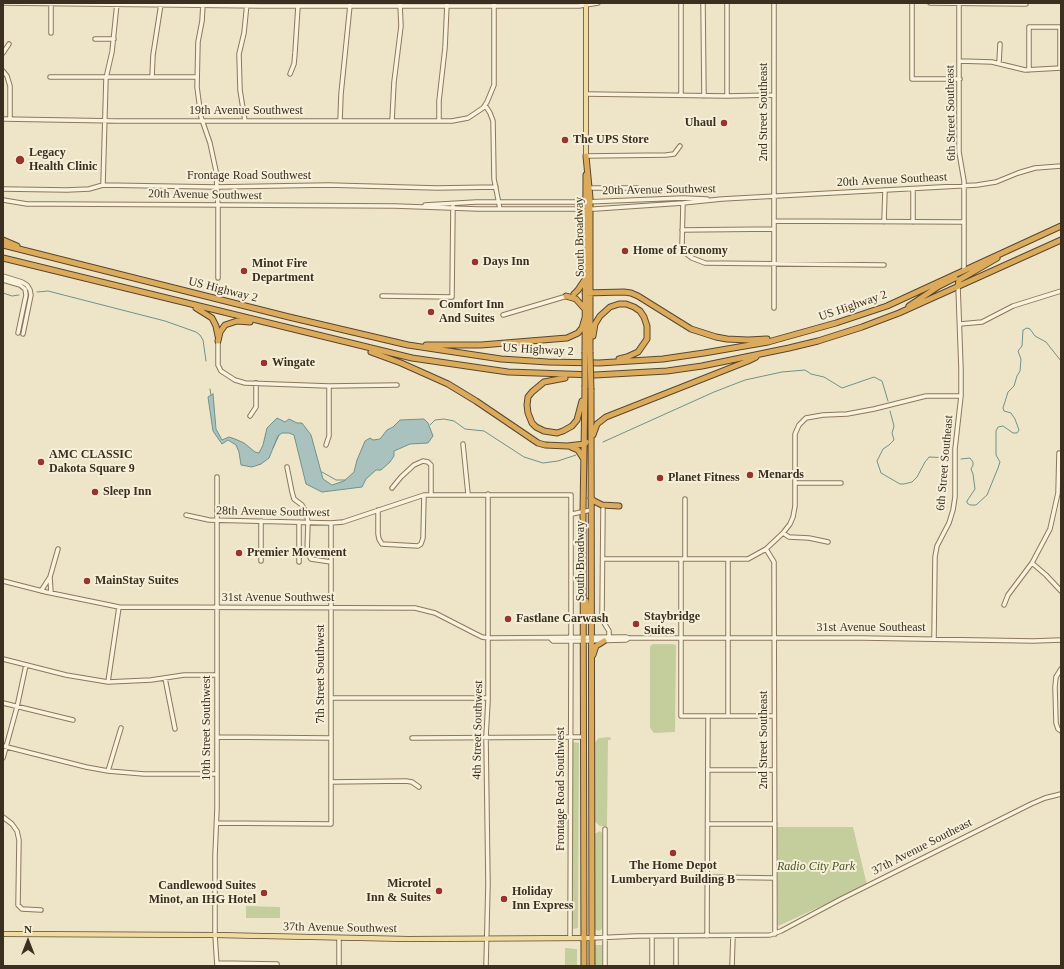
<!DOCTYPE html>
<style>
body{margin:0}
#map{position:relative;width:1064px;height:969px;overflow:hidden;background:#eee5c8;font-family:Georgia,serif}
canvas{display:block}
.frame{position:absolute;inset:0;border:4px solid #3b2f20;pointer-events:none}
.north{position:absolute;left:8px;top:921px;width:40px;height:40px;-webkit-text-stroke:3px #f6efd8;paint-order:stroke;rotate:0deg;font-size:11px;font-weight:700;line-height:16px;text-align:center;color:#3b2f20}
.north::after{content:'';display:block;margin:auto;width:14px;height:18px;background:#3b2f20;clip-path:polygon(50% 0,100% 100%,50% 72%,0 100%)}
</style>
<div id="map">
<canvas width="1064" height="969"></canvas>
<div class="frame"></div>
<div class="north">N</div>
</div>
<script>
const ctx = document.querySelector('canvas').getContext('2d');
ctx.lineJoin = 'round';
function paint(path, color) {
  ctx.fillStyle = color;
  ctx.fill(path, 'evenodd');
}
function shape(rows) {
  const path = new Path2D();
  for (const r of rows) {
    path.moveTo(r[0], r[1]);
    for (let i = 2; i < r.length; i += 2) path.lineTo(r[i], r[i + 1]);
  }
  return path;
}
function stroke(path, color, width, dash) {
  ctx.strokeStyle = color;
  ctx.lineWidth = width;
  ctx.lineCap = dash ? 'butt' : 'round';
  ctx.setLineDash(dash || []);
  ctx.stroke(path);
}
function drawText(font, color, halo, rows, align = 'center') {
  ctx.font = font + ' Georgia,serif';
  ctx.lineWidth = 4;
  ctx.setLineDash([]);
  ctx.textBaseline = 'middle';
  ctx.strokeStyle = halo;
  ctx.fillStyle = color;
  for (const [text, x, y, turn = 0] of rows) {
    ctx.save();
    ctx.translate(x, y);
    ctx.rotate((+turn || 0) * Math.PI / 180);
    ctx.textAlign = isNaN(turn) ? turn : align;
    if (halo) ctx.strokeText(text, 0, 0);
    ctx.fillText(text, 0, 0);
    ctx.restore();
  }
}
const green = shape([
 [653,644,672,644,676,645,675,732,654,733,650,728,650,646],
 [610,737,611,740,608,740,607,826,600,826,594,821,594,743,599,738],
 [572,742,579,743,578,928,573,929],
 [777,827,853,827,867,885,778,926],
 [600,831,602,833,602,929,599,931,594,929,594,834],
 [246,906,280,907,280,918,246,918],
 [595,945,602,945,602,966,595,966],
 [565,948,577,949,577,966,565,966]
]);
const water = shape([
 [213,394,216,429,222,440,229,437,235,439,244,443,255,452,259,453,263,445,267,428,277,418,285,422,289,419,297,423,302,423,311,435,323,479,332,485,344,481,354,472,357,460,365,441,370,438,373,440,380,439,387,430,393,427,400,420,424,419,428,423,433,436,428,443,410,444,394,451,394,456,390,462,381,470,376,470,366,479,362,487,322,492,306,484,294,435,289,433,282,433,278,436,269,458,261,464,252,467,241,465,239,452,236,445,228,440,222,444,213,431,208,397,213,394]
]);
const stream = shape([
 [37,292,48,291,165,321,196,332,200,335,203,340,206,361],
 [3,293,12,296,19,295],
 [210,389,211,395],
 [890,411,894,426,892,433,894,440,889,445,883,449,877,461,881,473,900,484,904,484,912,482,917,477,925,462,929,457,950,458],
 [430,425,435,420,444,419,454,421,465,429,484,431,524,457,543,463,558,461,576,455],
 [603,442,714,392,745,380,782,372,805,370,811,374,824,377,842,388,874,377,882,381,888,401],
 [273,448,279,435],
 [961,459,970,458,973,462,973,465,971,469,973,474,975,489,967,501,967,503,970,505,976,505,987,495,998,468,1000,462,996,455,996,431,998,427,1003,426,1013,433,1017,433,1019,430,1015,419,1011,413,1004,411,1003,408,1008,392,1014,386,1017,376,1020,371,1021,359,1018,351,1022,346,1023,330,1027,328,1030,329,1035,336,1046,342,1061,361],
 [322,472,336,480,345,480]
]);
const minor = shape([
 [3,3,261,6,579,6,598,3],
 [681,3,681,95],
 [703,3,704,96],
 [912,3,912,79,960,79],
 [930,3,1026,4],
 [959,3,959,152,964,181,964,270],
 [203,4,202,21,198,42,197,87,201,117,210,143,216,171,218,205,218,278],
 [51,33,51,3],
 [95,39,114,39],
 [3,53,9,44],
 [960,61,992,62,1025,70,1061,68],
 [999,63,1000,44],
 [1029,70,1029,27,1060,27,1060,68],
 [3,71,7,76,10,86,10,119],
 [290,74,294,64,295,53,298,6],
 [50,77,197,77],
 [152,77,153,55,161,4],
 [586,94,727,96,774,95],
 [727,96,727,3],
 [485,105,490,113,493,121,494,179,500,209],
 [3,119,117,121,452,121,468,118,483,108,487,102,494,85,494,3],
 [245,121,240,90,239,54,244,33,247,3],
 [340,121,341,94,350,5],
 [392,121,394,82,401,26,400,4],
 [439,121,439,101,445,48,447,4],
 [586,156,666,155,674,154,680,146],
 [103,185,106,78,112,52,117,3],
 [589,188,637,188],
 [3,189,67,190,89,189,103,185,216,187,328,185,437,188,496,187],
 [913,189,913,222],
 [3,200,27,204,53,204,395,206,478,209,595,209,683,203,722,199,977,185,996,182,1018,173,1035,168,1061,166],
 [683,203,682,245,684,252,692,258,705,263,884,265],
 [425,205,476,202,585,202,683,198,707,199],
 [774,221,963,222],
 [884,222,885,190],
 [682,230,774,229],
 [3,276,22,282,27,285,30,290,31,295,23,334],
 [3,280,20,285,25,289,26,295,18,333],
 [382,296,452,297,453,206],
 [774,308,774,3],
 [503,315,567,296],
 [960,324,982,322,1013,306,1061,291],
 [218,341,218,365,221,371,235,380,245,383,329,386,397,385],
 [250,416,256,407,256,383],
 [463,444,468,494],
 [326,445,329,436,329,386],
 [287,467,292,492,294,499,302,505,306,512,308,522,307,553,311,559,331,562],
 [795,483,841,483],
 [392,488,401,477,414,465,423,461,428,462,431,465,431,495],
 [685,499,685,559],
 [603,509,602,617,603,621,609,631,609,637],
 [378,510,378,534,379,539,382,544,418,546,421,544,423,538,424,495],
 [572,514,591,510],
 [186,515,209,520,331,523,343,522,424,495,571,495,571,637],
 [261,521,261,561],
 [783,533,790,524,793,517,795,506,795,434,799,425,806,418,823,415,847,414,874,409,926,396,961,396],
 [766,549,774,562,775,934],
 [603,559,748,559,766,549,783,533,789,537,809,538,828,542],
 [681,559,681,716,774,716],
 [728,559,728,716],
 [299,562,299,522],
 [1032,563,1046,575,1061,591],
 [3,581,46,592,119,607,415,608,435,613,476,634,482,637,488,638,626,637,629,638,863,638,1033,641,1061,640],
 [41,591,50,577],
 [51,593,50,577,58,549],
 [1004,605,1008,595,1032,563,1050,529,1058,493,1059,453],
 [550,638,553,641,584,641,626,640,629,638],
 [934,639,935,557,937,546,949,523,953,510,955,497,955,449,961,396,961,369,958,286],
 [3,659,66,675,108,682,151,680,184,675,217,675],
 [1061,669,1056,677,1055,687,1056,723,1058,729,1061,731],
 [165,678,175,729],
 [108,682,119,607],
 [331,698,488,698],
 [3,703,73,720],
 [217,737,331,738],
 [412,738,584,737],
 [3,746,86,767,108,771,144,774,217,774],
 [3,758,17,707,26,665],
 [708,770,774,770],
 [108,771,121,728],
 [331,782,406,781,412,782,419,787],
 [3,817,12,824,17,831,19,840,18,905,22,909,41,910],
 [217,823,331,824,331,523],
 [708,824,775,824],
 [605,829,605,966],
 [708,877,775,878],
 [707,936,708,716],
 [339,938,339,966],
 [570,938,571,641],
 [592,938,636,936,770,935,781,931,841,899,1031,804,1045,798,1061,794],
 [217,963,277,964,277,966],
 [217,966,215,935,215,856,217,808,217,477],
 [486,966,488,884,486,737,488,701,488,494],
 [652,966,652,936],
 [676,966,676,936],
 [732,966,733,936]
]);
const major = shape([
 [586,3,586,156],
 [3,934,215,935,408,939,592,938]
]);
const highway = shape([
 [586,156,590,198,590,352],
 [3,240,17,246],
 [3,245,289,317,408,345,501,359,548,362,599,363,663,359,704,353,768,342,836,323,887,306,913,294,1061,226],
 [3,258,412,358,508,372,595,375,667,371,702,366,789,348,818,341,862,327,899,313,1061,240],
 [958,286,959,280,997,258],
 [585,293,624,292,631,293,638,296,691,329,716,337,727,339,748,340,767,339],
 [574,294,578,290,584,281],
 [566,296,576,299,584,308],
 [909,306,939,286,955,278],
 [196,308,212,318,216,326,218,336],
 [593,336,595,324,600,316,610,307,619,304,626,304,634,307,640,311,644,317,647,326,647,339,638,352,627,357,619,359],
 [218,341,220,332,225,325,237,321,250,322],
 [426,345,481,345,567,338,578,333,582,328,585,318],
 [371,352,401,363,448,384,476,401,538,443,545,445,567,446,585,444,586,442],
 [585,352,586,175],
 [565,378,544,382,532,392,528,397,527,405,528,413,532,423,536,427,544,431,557,433,563,431,572,426,577,420,582,401],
 [591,390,592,966],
 [593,435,597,424,606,417,748,361,756,357],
 [571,447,578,450,583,458],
 [591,498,594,501,602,505,619,506],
 [586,601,588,619],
 [593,655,596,646,604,641],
 [584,966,583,511,585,387]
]);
const highwayBridge = shape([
 [590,352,591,390],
 [585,387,585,352]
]);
const markers = [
 [724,123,4,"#99332e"],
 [565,140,4,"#99332e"],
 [20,160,5,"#99332e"],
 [625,251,4,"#99332e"],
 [475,262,4,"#99332e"],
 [244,271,4,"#99332e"],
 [431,312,4,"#99332e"],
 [264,363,4,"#99332e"],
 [41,462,4,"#99332e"],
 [750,475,4,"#99332e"],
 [660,478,4,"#99332e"],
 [95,492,4,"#99332e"],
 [239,553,4,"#99332e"],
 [87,581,4,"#99332e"],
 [508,619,4,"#99332e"],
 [636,624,4,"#99332e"],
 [673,853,4,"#99332e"],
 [439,891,4,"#99332e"],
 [264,893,4,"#99332e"],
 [504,899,4,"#99332e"]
];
const streetNames = [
 ["19th Avenue Southwest",246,111],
 ["2nd Street Southeast",764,112,-90],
 ["6th Street Southeast",951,113,-91],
 ["Frontage Road Southwest",249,176],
 ["20th Avenue Southeast",892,180,-3],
 ["20th Avenue Southwest",659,190,-1],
 ["20th Avenue Southwest",205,195,1],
 ["South Broadway",580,237,-91],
 ["US Highway 2",223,290,14],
 ["US Highway 2",853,306,-19],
 ["US Highway 2",538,350,3],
 ["6th Street Southeast",945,463,-85],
 ["28th Avenue Southwest",273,512,1],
 ["South Broadway",581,561,-90],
 ["31st Avenue Southwest",278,598],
 ["31st Avenue Southeast",871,628],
 ["7th Street Southwest",321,674,-90],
 ["10th Street Southwest",207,728,-90],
 ["4th Street Southwest",478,730,-89],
 ["2nd Street Southeast",764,740,-90],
 ["Frontage Road Southwest",561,789,-90],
 ["37th Avenue Southeast",922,847,-27],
 ["37th Avenue Southwest",340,928,1]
];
const poiNames = [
 ["Uhaul",716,123,"right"],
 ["The UPS Store",573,140],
 ["Legacy",29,153],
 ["Health Clinic",29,167],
 ["Home of Economy",633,251],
 ["Days Inn",483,262],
 ["Minot Fire",252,264],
 ["Department",252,278],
 ["Comfort Inn",439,305],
 ["And Suites",439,319],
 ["Wingate",272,363],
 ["AMC CLASSIC",49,455],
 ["Dakota Square 9",49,469],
 ["Menards",758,475],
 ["Planet Fitness",668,478],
 ["Sleep Inn",103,492],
 ["Premier Movement",247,553],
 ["MainStay Suites",95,581],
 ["Staybridge",644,617],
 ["Suites",644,631],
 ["Fastlane Carwash",516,619],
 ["The Home Depot",673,866,"center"],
 ["Lumberyard Building B",673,880,"center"],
 ["Microtel",431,884,"right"],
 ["Inn & Suites",431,898,"right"],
 ["Candlewood Suites",256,886,"right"],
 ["Minot, an IHG Hotel",256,900,"right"],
 ["Holiday",512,892],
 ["Inn Express",512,906]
];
const parkNames = [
 ["Radio City Park",816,867]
];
paint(green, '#c4cd9c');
paint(water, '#a9c2bd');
stroke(water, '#6f918b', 1);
stroke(stream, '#6f918b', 1);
stroke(minor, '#8a785d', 5.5);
stroke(major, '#594631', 6);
stroke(highway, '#594631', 7);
stroke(minor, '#f9f2dc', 3.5);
stroke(major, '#f0dca1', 4.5);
stroke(highway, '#dbab5b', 5);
stroke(highwayBridge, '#594631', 7, []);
stroke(highwayBridge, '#dbab5b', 5);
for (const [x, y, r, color] of markers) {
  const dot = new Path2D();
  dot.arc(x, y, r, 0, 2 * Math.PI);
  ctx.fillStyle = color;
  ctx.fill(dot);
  stroke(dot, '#f6efd8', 1.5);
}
drawText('12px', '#3b2f20', '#f6efd8', streetNames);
drawText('bold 12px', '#3b2f20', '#f6efd8', poiNames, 'left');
drawText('italic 12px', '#485727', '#f6efd8', parkNames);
</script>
